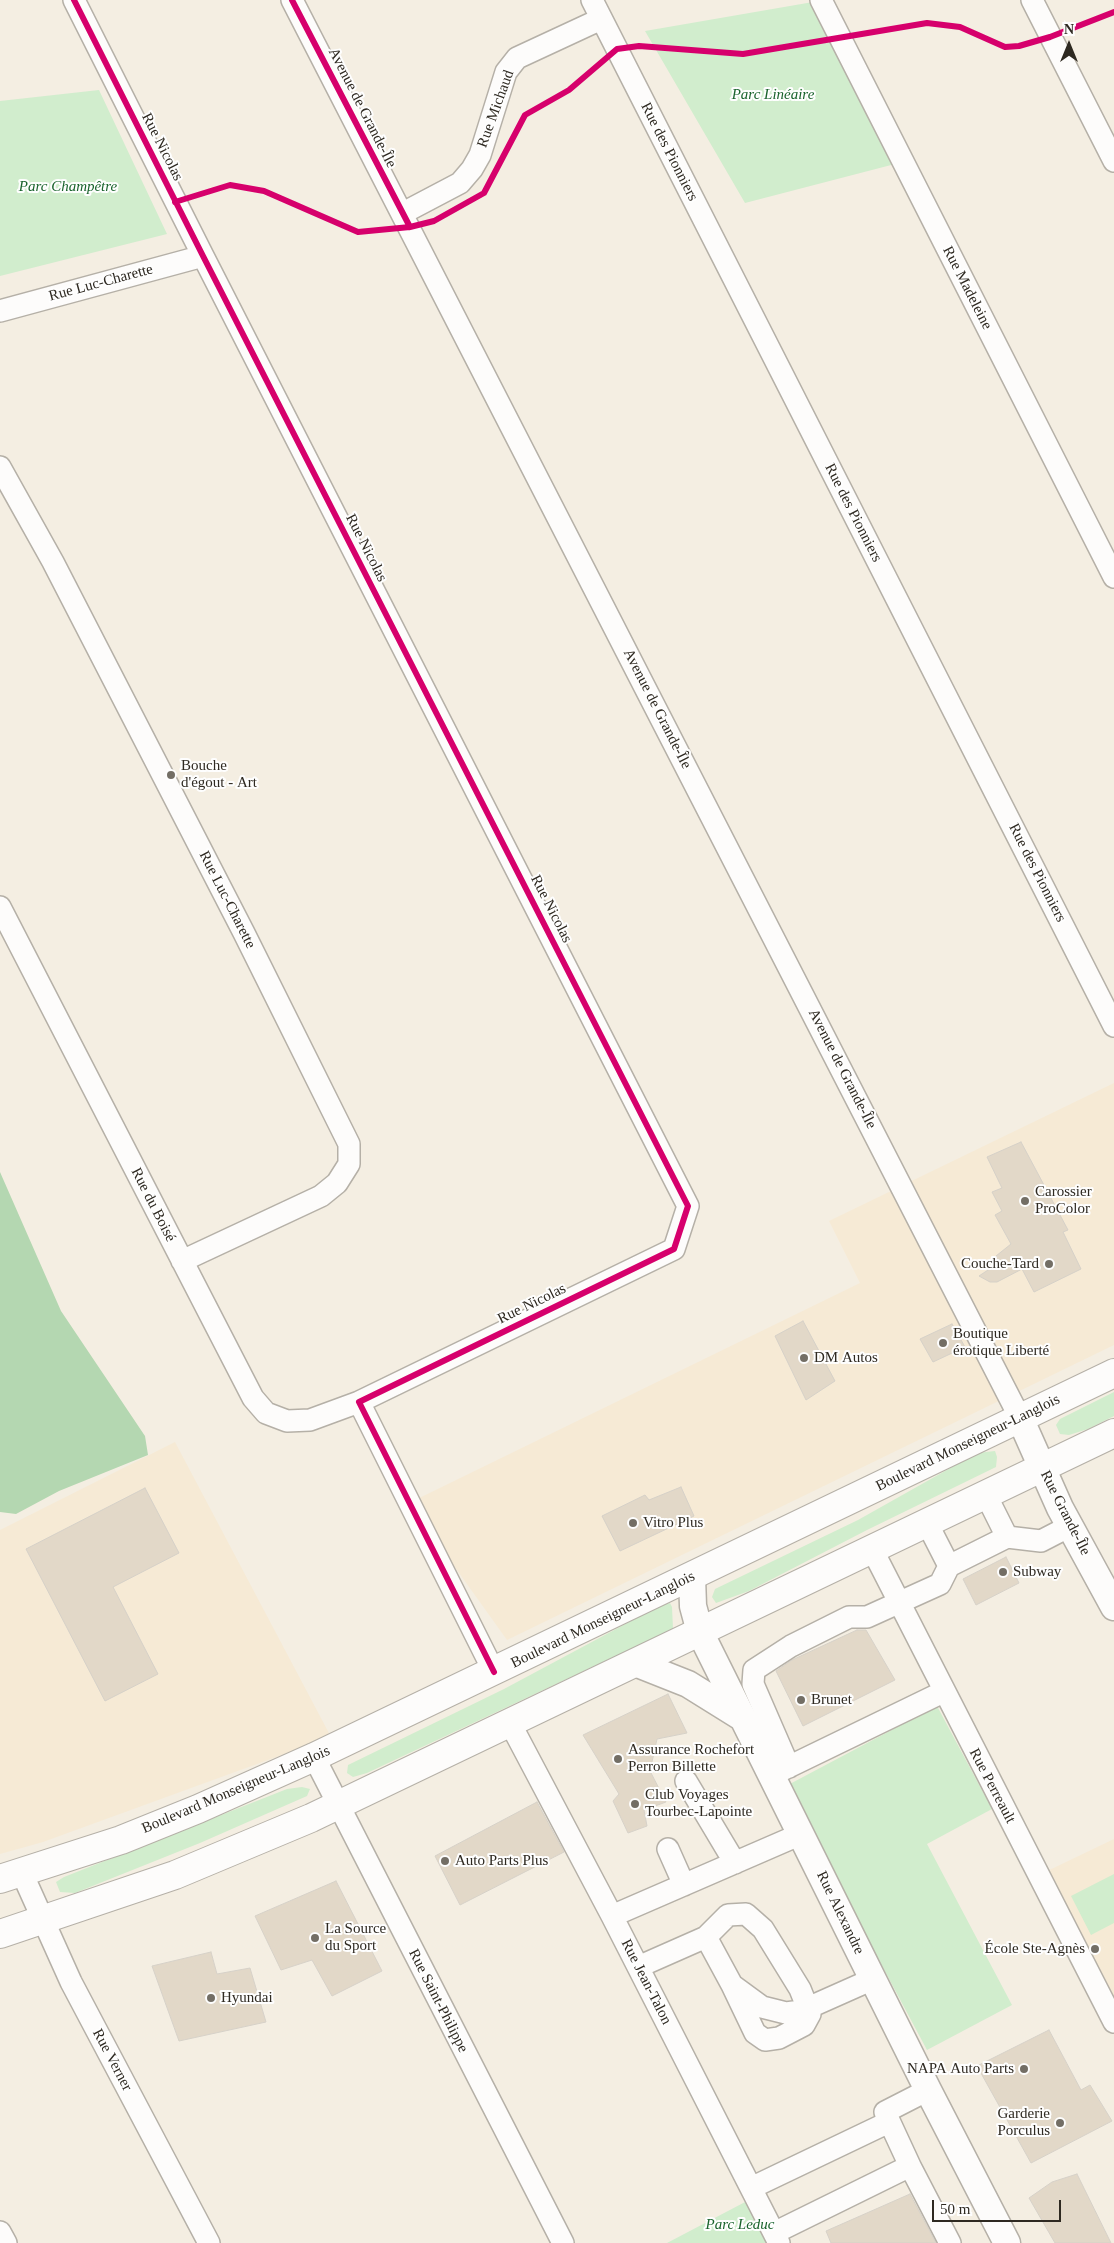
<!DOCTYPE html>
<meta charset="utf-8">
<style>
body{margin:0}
#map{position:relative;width:1114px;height:2243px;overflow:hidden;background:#f4eee2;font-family:"Times New Roman",serif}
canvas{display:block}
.north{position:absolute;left:1044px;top:20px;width:50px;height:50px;-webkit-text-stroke:4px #fefefe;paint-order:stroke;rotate:0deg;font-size:14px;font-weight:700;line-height:20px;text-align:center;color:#2e2921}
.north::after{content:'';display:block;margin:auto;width:18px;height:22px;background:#2e2921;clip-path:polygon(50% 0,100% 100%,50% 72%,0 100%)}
.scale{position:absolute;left:932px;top:2200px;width:129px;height:22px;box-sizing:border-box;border:2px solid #2e2921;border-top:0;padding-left:6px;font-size:15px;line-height:18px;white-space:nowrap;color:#2e2921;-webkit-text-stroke:4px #fefefe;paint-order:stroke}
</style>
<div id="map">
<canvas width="1114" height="2243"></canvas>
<div class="north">N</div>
<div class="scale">50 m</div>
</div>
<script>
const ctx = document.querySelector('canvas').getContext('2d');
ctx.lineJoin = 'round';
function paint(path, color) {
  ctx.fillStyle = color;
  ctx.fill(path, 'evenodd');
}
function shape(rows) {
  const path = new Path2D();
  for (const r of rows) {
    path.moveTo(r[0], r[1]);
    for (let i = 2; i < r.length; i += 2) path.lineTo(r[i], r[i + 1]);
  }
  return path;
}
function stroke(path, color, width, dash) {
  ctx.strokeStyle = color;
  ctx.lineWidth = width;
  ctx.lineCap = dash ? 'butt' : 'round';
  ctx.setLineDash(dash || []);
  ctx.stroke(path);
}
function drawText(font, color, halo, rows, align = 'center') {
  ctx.font = font + ' "Times New Roman",serif';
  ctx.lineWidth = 4;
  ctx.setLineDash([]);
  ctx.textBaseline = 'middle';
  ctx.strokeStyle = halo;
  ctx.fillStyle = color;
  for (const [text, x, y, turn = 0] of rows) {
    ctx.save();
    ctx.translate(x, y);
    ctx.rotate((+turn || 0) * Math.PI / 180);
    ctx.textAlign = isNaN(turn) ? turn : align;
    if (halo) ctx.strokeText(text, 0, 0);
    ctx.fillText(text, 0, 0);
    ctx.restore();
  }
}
const built = shape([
 [1114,1083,1114,1345,507,1640,409,1503,860,1283,829,1221],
 [175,1442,331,1737,43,1842,0,1854,0,1530],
 [1114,1839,1114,2022,1039,1875]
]);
const green = shape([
 [813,2,895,164,745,203,645,31],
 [99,90,167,234,0,276,0,101],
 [1114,1392,1114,1416,1088,1429,1069,1435,1060,1434,1056,1425,1060,1419],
 [995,1451,997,1457,996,1467,867,1530,749,1591,716,1603,712,1597,715,1589,858,1520,977,1453],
 [670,1603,672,1607,673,1629,367,1773,353,1777,347,1773,348,1765,504,1689,659,1606],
 [937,1706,992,1809,927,1844,1012,2005,927,2050,786,1786],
 [302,1787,310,1789,307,1796,200,1843,75,1893,60,1892,56,1882,64,1877,287,1789],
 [1114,1874,1114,1923,1091,1935,1071,1896],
 [747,2201,769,2243,667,2243]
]);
const forest = shape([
 [0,1172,61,1311,145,1436,148,1455,59,1491,16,1514,0,1512]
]);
const building = shape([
 [1021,1142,1068,1230,1063,1232,1081,1269,1034,1292,1022,1269,997,1282,990,1282,979,1276,994,1266,996,1256,1011,1244,995,1215,1002,1211,992,1192,1002,1188,987,1157,1021,1142],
 [803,1321,835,1381,806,1400,775,1336,803,1321],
 [952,1324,965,1347,933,1362,920,1339,952,1324],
 [681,1487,694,1516,620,1551,602,1516,645,1495,649,1500,681,1487],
 [145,1488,179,1553,113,1587,158,1674,105,1701,26,1549,145,1488],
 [1006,1557,1019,1583,976,1605,963,1579,1006,1557],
 [857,1630,866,1630,895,1680,803,1726,776,1671,792,1660,857,1630],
 [668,1694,687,1733,657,1739,650,1771,666,1802,644,1810,647,1826,628,1833,613,1801,619,1794,583,1735,668,1694],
 [537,1802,564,1852,460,1905,435,1856,537,1802],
 [336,1881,382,1971,332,1996,312,1960,281,1970,255,1916,336,1881],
 [211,1952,217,1974,250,1968,266,2022,179,2041,152,1966,211,1952],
 [1049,2030,1081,2090,1090,2085,1112,2121,1031,2163,977,2066,1049,2030],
 [1077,2174,1111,2243,1055,2243,1029,2198,1052,2182,1077,2174],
 [910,2194,936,2243,831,2243,826,2231,910,2194]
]);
const minor = shape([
 [74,0,203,256,688,1206,674,1249,359,1402,494,1672],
 [292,0,1020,1418],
 [592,0,1114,1026],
 [821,0,1114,577],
 [1032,0,1114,161],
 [403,213,460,183,472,169,480,155,506,72,517,58,601,19],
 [0,311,203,256],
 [0,467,53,562,244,933,349,1144,349,1164,337,1183,321,1196,182,1261],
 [0,907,253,1398,266,1413,287,1421,310,1420,359,1402],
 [927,1523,949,1566,1007,1537,986,1495],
 [1007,1537,1041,1541,1070,1526],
 [872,1549,1114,2022],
 [510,1723,612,1916,779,2243],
 [314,1757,563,2243],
 [789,1767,753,1684,754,1670,791,1646,849,1617,867,1617,940,1584,949,1566],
 [776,1773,943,1692],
 [686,1781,735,1863],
 [668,1849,684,1885],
 [22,1873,71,1982,209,2243],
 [612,1916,801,1834],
 [706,1937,732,1985,762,2007,786,2013,801,2011,873,1979],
 [638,1967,706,1937,728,1915,746,1914,763,1929,800,1989,810,2014,804,2025,779,2038,765,2040,755,2033,732,1985],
 [910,2166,950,2243],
 [751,2188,889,2122],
 [0,2232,6,2243],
 [774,2233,910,2166,885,2112,928,2090]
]);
const major = shape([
 [1020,1418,1060,1508,1114,1607],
 [692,1577,693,1606,700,1632,928,2090,1007,2243],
 [635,1663,688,1684,741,1717]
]);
const highway = shape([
 [0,1879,121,1840,198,1809,314,1757,1114,1373],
 [0,1934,175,1875,311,1818,1114,1433]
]);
const cycleway = shape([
 [74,0,203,256,688,1206,674,1249,359,1402,494,1672],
 [292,0,410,227],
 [175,202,230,185,264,191,358,232,410,227,434,221,484,193,525,115,569,90,617,49,639,46,743,54,927,23,960,27,1005,47,1019,46,1050,37,1114,12]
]);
const markers = [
 [171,775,5,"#736e65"],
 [1025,1201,5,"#736e65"],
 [1049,1264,5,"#736e65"],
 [943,1343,5,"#736e65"],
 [804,1358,5,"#736e65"],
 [633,1523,5,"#736e65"],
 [1003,1572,5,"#736e65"],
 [801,1700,5,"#736e65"],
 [618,1759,5,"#736e65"],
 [635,1804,5,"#736e65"],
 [445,1861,5,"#736e65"],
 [315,1938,5,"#736e65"],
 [1095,1949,5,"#736e65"],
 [211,1998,5,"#736e65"],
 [1024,2069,5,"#736e65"],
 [1060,2123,5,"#736e65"]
];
const parkNames = [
 ["Parc Linéaire",773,95],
 ["Parc Champêtre",68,187],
 ["Parc Leduc",740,2225]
];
const streetNames = [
 ["Avenue de Grande-Île",362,108,63],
 ["Rue Michaud",496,109,-70],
 ["Rue Nicolas",162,147,63],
 ["Rue des Pionniers",669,152,63],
 ["Rue Luc-Charette",101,283,-15],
 ["Rue Madeleine",967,288,63],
 ["Rue des Pionniers",853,513,63],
 ["Rue Nicolas",366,548,63],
 ["Avenue de Grande-Île",657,709,63],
 ["Rue des Pionniers",1037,873,63],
 ["Rue Luc-Charette",227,900,63],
 ["Rue Nicolas",551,909,63],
 ["Avenue de Grande-Île",842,1069,63],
 ["Rue du Boisé",153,1205,63],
 ["Rue Nicolas",532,1304,-26],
 ["Boulevard Monseigneur-Langlois",968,1443,-26],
 ["Rue Grande-Île",1065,1513,63],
 ["Boulevard Monseigneur-Langlois",603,1620,-26],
 ["Rue Perreault",992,1786,62],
 ["Boulevard Monseigneur-Langlois",236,1790,-23],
 ["Rue Alexandre",840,1913,64],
 ["Rue Jean-Talon",646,1982,63],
 ["Rue Saint-Philippe",438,2001,63],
 ["Rue Verner",112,2060,62]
];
const poiNames = [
 ["Bouche",181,766],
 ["d'égout - Art",181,783],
 ["Carossier",1035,1192],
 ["ProColor",1035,1209],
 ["Couche-Tard",1039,1264,"right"],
 ["Boutique",953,1334],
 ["érotique Liberté",953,1351],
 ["DM Autos",814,1358],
 ["Vitro Plus",643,1523],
 ["Subway",1013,1572],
 ["Brunet",811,1700],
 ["Assurance Rochefort",628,1750],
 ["Perron Billette",628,1767],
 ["Club Voyages",645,1795],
 ["Tourbec-Lapointe",645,1812],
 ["Auto Parts Plus",455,1861],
 ["La Source",325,1929],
 ["du Sport",325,1946],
 ["École Ste-Agnès",1085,1949,"right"],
 ["Hyundai",221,1998],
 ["NAPA Auto Parts",1014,2069,"right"],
 ["Garderie",1050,2114,"right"],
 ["Porculus",1050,2131,"right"]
];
paint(built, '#f6ead5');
paint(green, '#d1edcd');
paint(forest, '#b4d7b1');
paint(building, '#e2d8c8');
stroke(building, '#d6d1c8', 1);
stroke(minor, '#b5b0a7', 24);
stroke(major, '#b5b0a7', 29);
stroke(highway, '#b5b0a7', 30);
stroke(minor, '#fdfcfb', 21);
stroke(major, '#fdfcfb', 26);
stroke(highway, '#fdfcfb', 28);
stroke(cycleway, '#d6006c', 6);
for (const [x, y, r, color] of markers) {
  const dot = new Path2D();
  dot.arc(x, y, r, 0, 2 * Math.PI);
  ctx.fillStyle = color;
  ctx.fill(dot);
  stroke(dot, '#fefefe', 2);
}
drawText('italic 15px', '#19632c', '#fefefe', parkNames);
drawText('15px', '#2e2921', '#fefefe', streetNames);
drawText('15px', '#2e2921', '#fefefe', poiNames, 'left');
</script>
